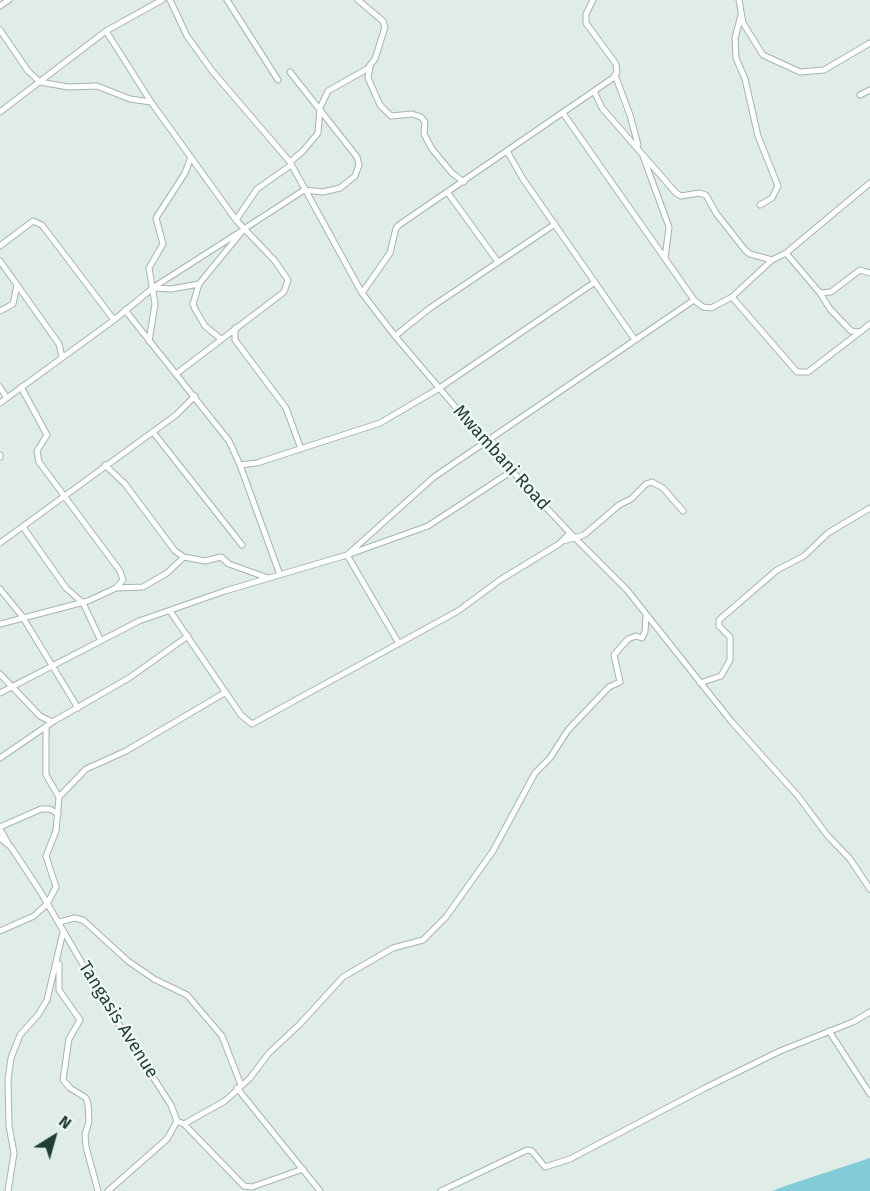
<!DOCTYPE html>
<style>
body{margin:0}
#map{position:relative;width:870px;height:1191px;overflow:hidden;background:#e0ede7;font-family:"Fira Sans",sans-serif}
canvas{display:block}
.north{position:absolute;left:24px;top:1107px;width:60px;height:60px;-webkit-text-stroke:4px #f1f9f5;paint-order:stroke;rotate:37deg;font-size:16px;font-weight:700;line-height:24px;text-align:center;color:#1f3f36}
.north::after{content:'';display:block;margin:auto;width:21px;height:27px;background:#1f3f36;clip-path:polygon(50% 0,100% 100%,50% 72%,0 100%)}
</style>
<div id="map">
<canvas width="870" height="1191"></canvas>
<div class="north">N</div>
</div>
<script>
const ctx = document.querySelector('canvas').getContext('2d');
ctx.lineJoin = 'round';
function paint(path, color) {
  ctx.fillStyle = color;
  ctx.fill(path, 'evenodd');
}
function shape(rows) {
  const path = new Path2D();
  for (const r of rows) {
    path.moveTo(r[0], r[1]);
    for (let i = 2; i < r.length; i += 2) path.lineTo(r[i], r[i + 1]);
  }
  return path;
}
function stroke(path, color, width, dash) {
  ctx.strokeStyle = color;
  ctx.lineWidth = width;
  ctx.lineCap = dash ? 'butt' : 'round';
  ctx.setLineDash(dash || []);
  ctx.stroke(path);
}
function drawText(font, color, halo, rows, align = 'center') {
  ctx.font = font + ' "Fira Sans",sans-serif';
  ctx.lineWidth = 4.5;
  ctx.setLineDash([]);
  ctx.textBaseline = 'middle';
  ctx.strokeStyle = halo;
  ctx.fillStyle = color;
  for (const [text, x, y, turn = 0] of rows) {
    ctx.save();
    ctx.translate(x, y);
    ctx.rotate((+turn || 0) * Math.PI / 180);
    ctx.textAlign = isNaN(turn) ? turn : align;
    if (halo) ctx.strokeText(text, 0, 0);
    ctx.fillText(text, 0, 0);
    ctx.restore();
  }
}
const water = shape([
 [870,1158,870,1191,772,1191,788,1185]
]);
const minor = shape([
 [170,0,187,36,213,72,290,162,362,293,395,336,486,443,570,533,627,590,731,721,798,796,827,835,850,859,870,889],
 [227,0,278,80],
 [739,0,743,23,763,55,800,72,824,70,870,43],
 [0,6,9,0],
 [741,15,735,38,736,58,745,79,758,136,778,186,772,198,760,205],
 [0,30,28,71,40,82,68,87,97,86,130,99,151,102],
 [106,31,151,102,236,220,275,261,288,280,284,292,176,374],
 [370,67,368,78,380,105,391,116,412,114,421,117,425,122,424,134,432,149,452,173,464,182],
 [615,75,630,115,638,145],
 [594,91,602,108,676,193,681,196,699,193,706,195,716,213,745,250,750,254,772,260],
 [860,95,870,90],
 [0,112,106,31,162,0],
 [563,113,694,300,703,307,711,308,732,297,772,260,786,253,820,293,831,292,860,270,870,273],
 [507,151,523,179,635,340],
 [643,156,669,227,665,258],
 [290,162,303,151,318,133,320,108,328,91,367,69,375,59,385,27,383,21,358,0],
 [448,193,498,262],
 [236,220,257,189,291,165],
 [0,246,33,221,42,225,114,320],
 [786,253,870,183],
 [0,261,59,344,62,357],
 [155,288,171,289,199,284],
 [362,293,390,253,396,228,399,225,613,78,617,72,616,64,586,23,586,14,593,0],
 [820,293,830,309,851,331,860,332,870,324],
 [732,297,797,372,808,372,860,332],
 [125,310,229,441,240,465,257,463,380,423,438,389,595,282],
 [0,311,13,304,17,285],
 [235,328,235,340,286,408,301,449],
 [395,336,430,308,555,224],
 [221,339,205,326,195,309,193,304,199,284,244,229,304,190,323,192,340,188,355,176,359,165,357,157,290,72],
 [149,341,155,304,149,268,163,244,156,218,185,173,191,157],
 [0,387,6,397],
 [0,403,114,320,154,287,240,232],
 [153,432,242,545],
 [0,455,0,457],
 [105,465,125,484,175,551,184,557,205,561,221,557,229,564,268,578],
 [240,465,280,575],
 [23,527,66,588,83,603,100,639],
 [563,541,584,535,619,505,631,499,646,484,652,482,663,488,683,511],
 [0,543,176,415,195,396],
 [118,588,143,587,167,573,184,557],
 [0,589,22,616,78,708],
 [170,611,241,715,252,724,458,611,500,580,559,544,570,533],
 [0,624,88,601,116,588,123,580,120,571,39,462,37,451,47,435,21,387],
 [398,642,347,555,428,526,512,471],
 [0,674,40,716,52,722],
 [700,683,721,676,730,660,730,637,719,626,719,620,777,570,804,556,828,533,870,508],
 [0,693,139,621,225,591,347,555,434,477,694,300],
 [0,758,54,721,129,678,188,636],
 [59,797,86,769,126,751,226,692],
 [0,827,41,809,50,809,58,814],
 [0,829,8,843],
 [0,838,11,847,40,891,106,1004,171,1105,177,1121,167,1139,108,1191],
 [59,922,75,918,83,920,128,961,154,979,187,995,222,1036,241,1085],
 [0,931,34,916,47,904,56,887,46,856,56,831,59,797,46,775,46,726],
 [59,964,59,990,80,1020,69,1039,63,1080,70,1088,86,1098,88,1104,89,1121,85,1135,86,1147,98,1191],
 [829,1031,870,1094],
 [237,1088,320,1191],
 [177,1121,184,1124,225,1101,250,1078,269,1053,300,1024,343,977,393,948,423,940,446,917,493,851,535,773,550,758,568,730,609,687,620,682,614,655,628,639,636,636,642,638,645,632,646,616],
 [184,1124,244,1186,252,1187,303,1169],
 [8,1191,14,1153,9,1126,8,1080,11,1058,20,1035,38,1015,47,1000,63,932],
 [441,1191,527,1150,532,1151,545,1167,570,1159,705,1088,780,1051,853,1022,870,1012]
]);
const streetNames = [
 ["Mwambani Road",501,458,48],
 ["Tangasis Avenue",118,1020,58]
];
paint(water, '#82ccd8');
stroke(minor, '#a2b5ae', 7);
stroke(minor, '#fff', 5);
drawText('18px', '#1f3f36', '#f1f9f5', streetNames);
</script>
